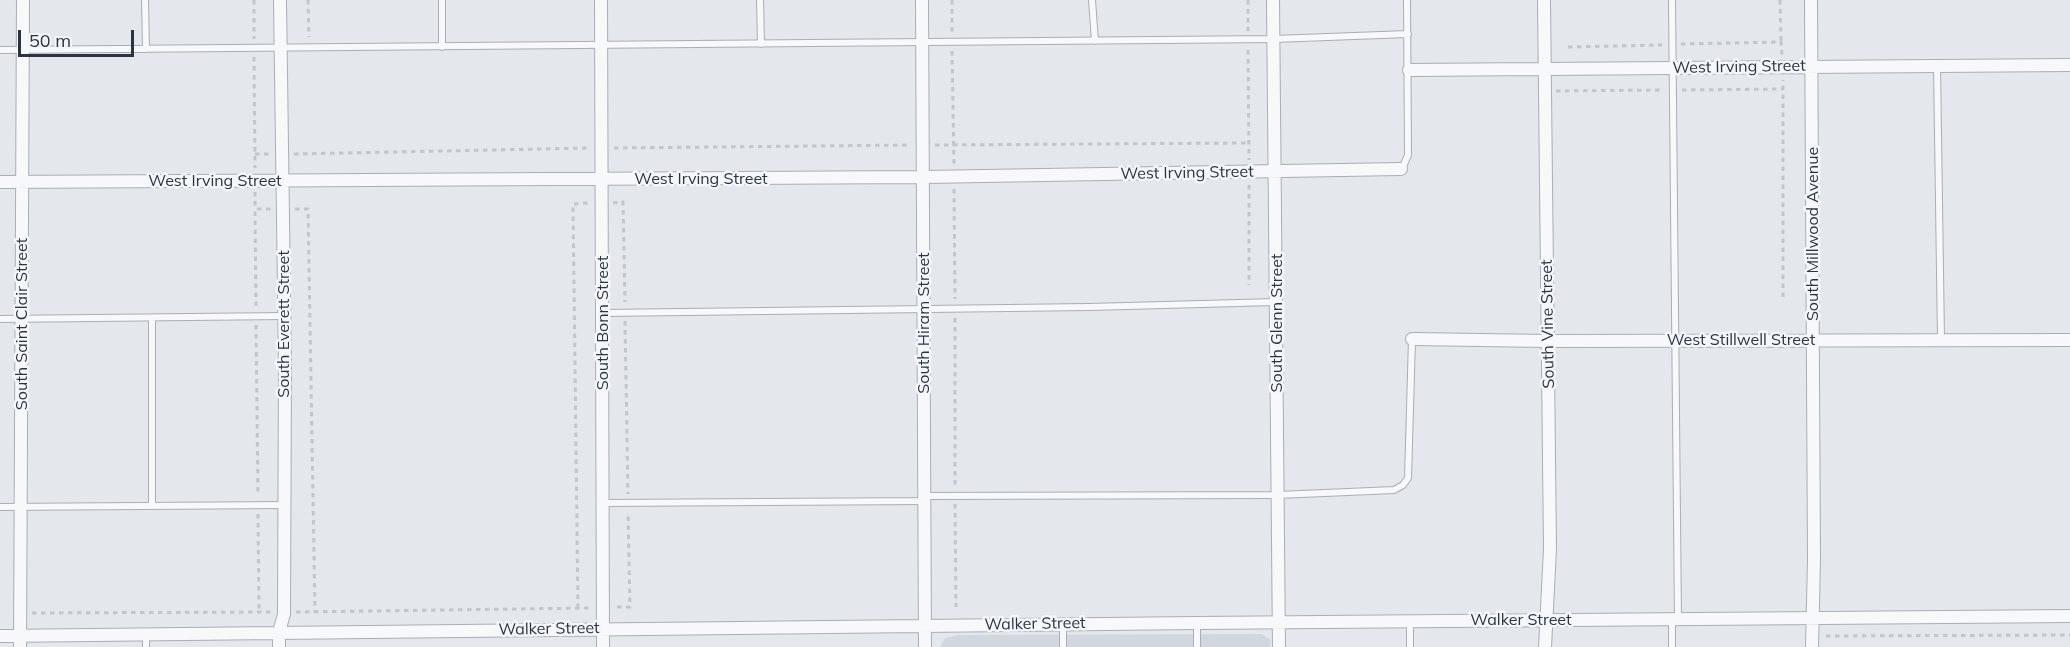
<!DOCTYPE html>
<style>
body{margin:0}
#map{position:relative;width:2070px;height:647px;overflow:hidden;background:#e4e7ec;font-family:Mulish,sans-serif}
canvas{display:block}
.scale{position:absolute;left:18px;top:30px;width:116px;height:27px;box-sizing:border-box;border:3px solid #2b3445;border-top:0;padding-left:8px;font-size:18px;line-height:21px;white-space:nowrap;color:#2b3445;-webkit-text-stroke:4px #f4f6f9;paint-order:stroke}
</style>
<div id="map">
<canvas width="2070" height="647"></canvas>
<div class="scale">50 m</div>
</div>
<script>
const ctx = document.querySelector('canvas').getContext('2d');
ctx.lineJoin = 'round';
function paint(path, color) {
  ctx.fillStyle = color;
  ctx.fill(path, 'evenodd');
}
function shape(rows) {
  const path = new Path2D();
  for (const r of rows) {
    path.moveTo(r[0], r[1]);
    for (let i = 2; i < r.length; i += 2) path.lineTo(r[i], r[i + 1]);
  }
  return path;
}
function stroke(path, color, width, dash) {
  ctx.strokeStyle = color;
  ctx.lineWidth = width;
  ctx.lineCap = dash ? 'butt' : 'round';
  ctx.setLineDash(dash || []);
  ctx.stroke(path);
}
function drawText(font, color, halo, rows, align = 'center') {
  ctx.font = font + ' Mulish,sans-serif';
  ctx.lineWidth = 5;
  ctx.setLineDash([]);
  ctx.textBaseline = 'middle';
  ctx.strokeStyle = halo;
  ctx.fillStyle = color;
  for (const [text, x, y, turn = 0] of rows) {
    ctx.save();
    ctx.translate(x, y);
    ctx.rotate((+turn || 0) * Math.PI / 180);
    ctx.textAlign = isNaN(turn) ? turn : align;
    if (halo) ctx.strokeText(text, 0, 0);
    ctx.fillText(text, 0, 0);
    ctx.restore();
  }
}
const built = shape([
 [1262,634,1271,640,1270,647,940,647,945,638,958,635]
]);
const path = shape([
 [254,0,254,39],
 [308,0,309,37],
 [952,0,952,32],
 [1248,0,1248,31],
 [1780,0,1781,42],
 [1681,44,1781,42,1782,55],
 [1568,47,1662,45],
 [1248,50,1249,160],
 [952,51,954,164],
 [254,57,255,168],
 [1682,90,1783,89],
 [1556,91,1664,90],
 [935,145,1249,143],
 [614,148,911,145],
 [255,154,269,154],
 [294,154,590,148],
 [1249,185,1249,285],
 [954,189,955,299],
 [255,192,255,209],
 [613,203,623,202,625,302],
 [295,209,308,209,315,612],
 [1783,297,1783,80],
 [256,306,255,209,271,209],
 [955,318,955,485],
 [625,321,628,494],
 [256,325,258,495],
 [955,504,956,607],
 [258,514,259,612],
 [617,607,630,607,628,513],
 [578,608,573,204,588,203],
 [296,612,589,608],
 [32,613,271,612],
 [1826,636,2070,635]
]);
const service = shape([
 [145,0,146,49],
 [442,0,442,47],
 [760,0,761,44],
 [1092,0,1095,41],
 [1672,0,1678,619],
 [0,50,1274,39,1408,34],
 [1937,65,1941,340],
 [1402,169,1408,155,1407,0],
 [603,313,1089,307,1276,302],
 [0,319,284,316],
 [925,496,1278,495,1394,490,1403,485,1408,478,1412,339],
 [603,503,924,501],
 [152,506,152,318],
 [0,507,284,505],
 [1672,619,1672,647],
 [1410,622,1410,647],
 [1197,623,1197,647],
 [1063,625,1063,647],
 [146,647,146,634]
]);
const minor = shape([
 [601,0,603,647],
 [922,0,925,647],
 [1273,0,1279,647],
 [1544,0,1550,549,1545,647],
 [1811,0,1814,560,1812,647],
 [1409,70,2070,65],
 [0,182,924,177,1401,169],
 [1412,339,1548,341,2070,340],
 [0,636,1197,623,2070,616],
 [20,647,23,0],
 [279,647,279,632,284,614,285,364,280,0]
]);
const streetNames = [
 ["West Irving Street",1739,67,-1],
 ["West Irving Street",1187,173,-1],
 ["West Irving Street",701,179],
 ["West Irving Street",215,181],
 ["South Millwood Avenue",1813,234,-90],
 ["South Bonn Street",603,323,-90],
 ["South Hiram Street",924,323,-90],
 ["South Glenn Street",1277,323,-90],
 ["South Saint Clair Street",22,324,-90],
 ["South Everett Street",284,324,-90],
 ["South Vine Street",1548,324,-91],
 ["West Stillwell Street",1741,340],
 ["Walker Street",1521,620],
 ["Walker Street",1035,624,-1],
 ["Walker Street",549,629,-1]
];
paint(built, '#d2d6de');
stroke(service, '#a9aeb7', 8);
stroke(minor, '#a9aeb7', 14);
stroke(path, '#c2c5cb', 3, [4.5, 4.5]);
stroke(service, '#f7f8fa', 6);
stroke(minor, '#f7f8fa', 12);
drawText('16px', '#2b3445', '#f4f6f9', streetNames);
</script>
